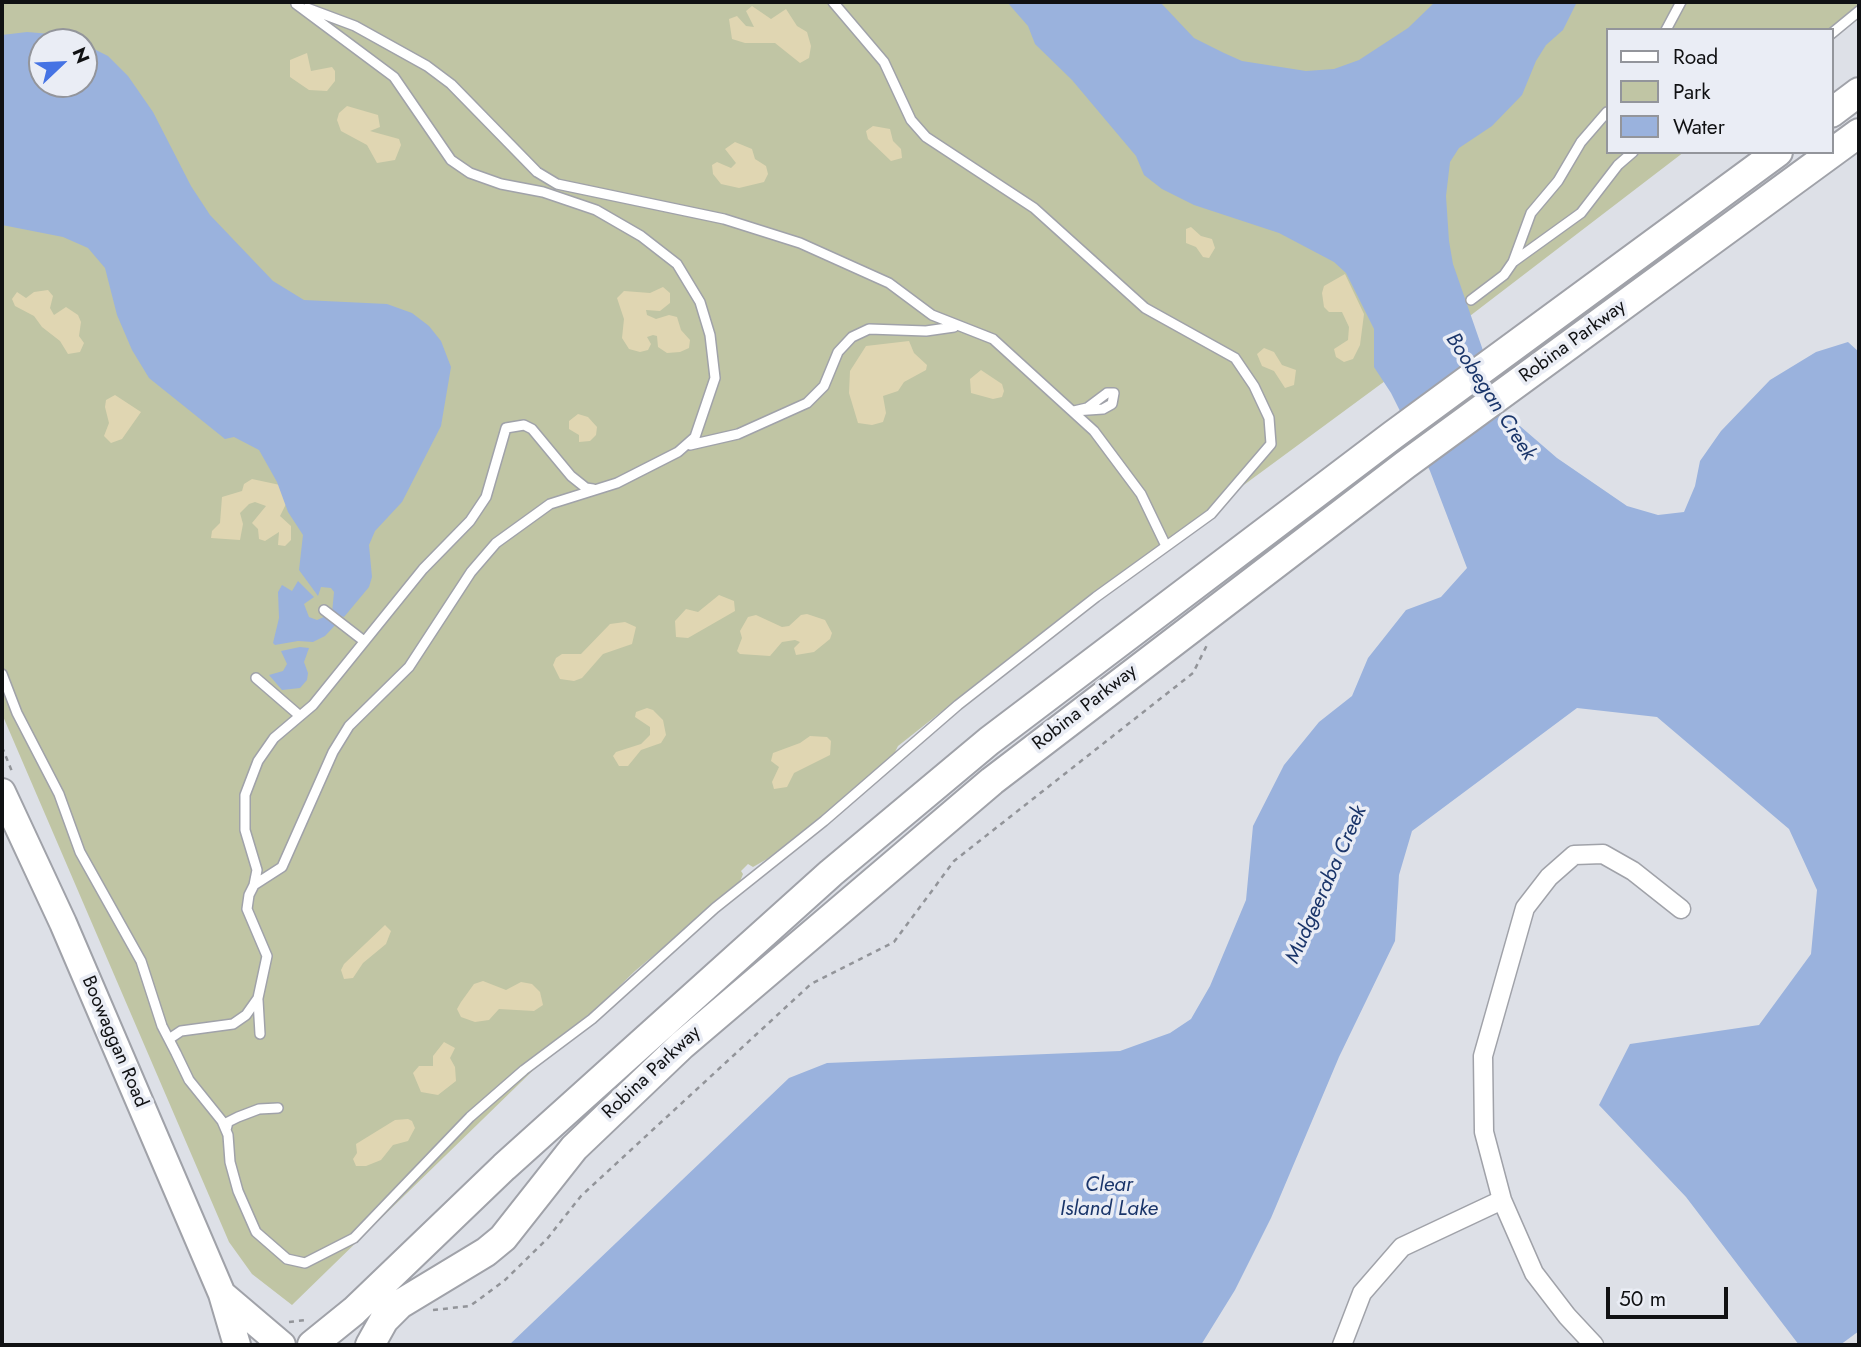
<!DOCTYPE html>
<style>
body{margin:0}
#map{position:relative;width:1861px;height:1347px;overflow:hidden;background:#dde0e7;font-family:Jost,sans-serif}
canvas{display:block}
.frame{position:absolute;inset:0;border:4px solid #101113;pointer-events:none}
.legend{position:absolute;left:1606px;top:28px;width:228px;height:126px;box-sizing:border-box;background:#eaedf5;border:2px solid #93959b;margin:0;padding:9px 12px;list-style:none;font-size:21px;color:#101113}
.legend li{display:flex;align-items:center;gap:14px;height:35px}
.legend b{width:35px;border:2px solid #93959b}
.north{position:absolute;left:28px;top:28px;width:70px;height:70px;box-sizing:border-box;background:#eaedf5;border:2px solid #93959b;border-radius:50%;rotate:67deg;font-size:19px;font-weight:700;line-height:28px;text-align:center;color:#101113}
.north::after{content:'';display:block;margin:auto;width:24px;height:32px;background:#4573e4;clip-path:polygon(50% 0,100% 100%,50% 72%,0 100%)}
.scale{position:absolute;left:1606px;top:1287px;width:122px;height:32px;box-sizing:border-box;border:4px solid #101113;border-top:0;padding-left:9px;font-size:21px;line-height:24px;white-space:nowrap;color:#101113;-webkit-text-stroke:5px #eaedf5;paint-order:stroke}
</style>
<div id="map">
<canvas width="1861" height="1347"></canvas>
<div class="frame"></div>
<ul class="legend">
<li><b style="height:9px;background:#fff"></b>Road</li>
<li><b style="height:19px;background:#c0c5a4"></b>Park</li>
<li><b style="height:19px;background:#9ab2dd"></b>Water</li>
</ul>
<div class="north">N</div>
<div class="scale">50 m</div>
</div>
<script>
const ctx = document.querySelector('canvas').getContext('2d');
ctx.lineJoin = 'round';
function paint(path, color) {
  ctx.fillStyle = color;
  ctx.fill(path, 'evenodd');
}
function shape(rows) {
  const path = new Path2D();
  for (const r of rows) {
    path.moveTo(r[0], r[1]);
    for (let i = 2; i < r.length; i += 2) path.lineTo(r[i], r[i + 1]);
  }
  return path;
}
function stroke(path, color, width, dash) {
  ctx.strokeStyle = color;
  ctx.lineWidth = width;
  ctx.lineCap = dash ? 'butt' : 'round';
  ctx.setLineDash(dash || []);
  ctx.stroke(path);
}
function drawText(font, color, halo, rows, align = 'center') {
  ctx.font = font + ' Jost,sans-serif';
  ctx.lineWidth = 7;
  ctx.setLineDash([]);
  ctx.textBaseline = 'middle';
  ctx.strokeStyle = halo;
  ctx.fillStyle = color;
  for (const [text, x, y, turn = 0] of rows) {
    ctx.save();
    ctx.translate(x, y);
    ctx.rotate((+turn || 0) * Math.PI / 180);
    ctx.textAlign = isNaN(turn) ? turn : align;
    if (halo) ctx.strokeText(text, 0, 0);
    ctx.fillText(text, 0, 0);
    ctx.restore();
  }
}
const green = shape([
 [2,2,1859,2,1859,18,1831,41,1831,30,1607,30,1607,152,1684,152,1385,381,1017,652,898,746,894,754,813,824,767,859,753,867,748,864,741,871,743,874,739,884,635,971,292,1305,252,1274,229,1242,2,714],
 [42,42,84,42,84,84,42,84]
]);
const sand = shape([
 [752,6,771,19,786,9,797,26,807,32,811,46,809,58,800,63,775,43,745,43,732,39,729,19,737,16,746,26,754,27,746,11],
 [307,53,311,71,332,67,335,71,335,81,327,91,309,90,290,77,290,60],
 [347,106,378,115,380,127,370,131,399,139,401,145,395,160,377,163,367,145,341,131,337,120,339,113],
 [873,126,890,129,893,141,901,149,902,158,891,161,868,139,866,131],
 [735,142,752,149,755,159,766,166,768,174,764,182,739,188,721,184,713,174,712,165,717,162,731,168,736,163,725,149],
 [1191,227,1201,236,1212,239,1215,248,1209,258,1203,257,1196,247,1186,243,1186,229],
 [1345,274,1364,314,1360,345,1353,359,1344,362,1336,357,1334,349,1348,340,1349,327,1342,312,1329,312,1324,307,1322,293,1324,286],
 [663,287,670,293,670,303,660,311,646,310,647,315,656,319,669,315,677,317,681,330,690,340,689,348,680,352,667,353,658,347,657,336,653,335,647,337,651,344,648,350,640,352,629,349,622,338,624,319,617,298,624,291,650,293],
 [17,292,26,298,34,292,48,290,53,296,50,308,54,315,66,307,78,315,81,322,79,336,84,343,80,352,68,354,60,341,42,327,34,316,15,306,12,299],
 [909,341,914,353,927,365,926,370,904,382,898,391,883,396,886,413,883,422,872,425,858,423,849,393,850,371,866,346],
 [1264,348,1274,352,1282,365,1296,370,1294,385,1285,388,1274,371,1262,366,1257,354],
 [981,370,1002,384,1004,391,1002,397,993,399,971,393,970,379],
 [115,395,141,412,122,439,111,443,104,436,109,423,105,407,106,400],
 [578,414,588,417,597,427,596,435,590,441,579,442,579,435,569,429,569,421],
 [252,479,280,485,287,502,280,516,291,526,291,540,285,546,278,545,279,532,265,541,259,539,258,529,252,523,266,506,255,502,249,504,240,513,243,524,240,540,211,538,212,531,220,523,222,497,242,491,244,484],
 [719,595,734,601,735,611,688,638,676,637,675,621,686,609,698,612],
 [807,614,825,620,832,633,830,639,814,652,796,655,794,648,800,642,795,640,782,642,770,656,740,654,737,651,742,638,740,631,748,617,756,615,782,627,789,626,801,615],
 [625,622,636,627,632,644,603,654,582,678,574,681,560,679,553,665,556,658,562,654,581,654,610,624],
 [647,708,653,710,663,720,666,735,661,743,641,750,628,766,619,766,613,756,616,752,641,744,650,735,650,727,635,717,636,712],
 [810,736,827,737,831,741,830,755,794,773,787,787,774,789,772,782,779,767,771,761,773,753,800,743],
 [385,925,391,931,386,944,363,963,353,978,344,979,341,970,344,964],
 [483,981,506,990,521,982,532,984,540,992,543,1005,534,1011,499,1009,489,1020,475,1022,461,1017,457,1009,461,1002,474,984],
 [444,1042,455,1048,450,1058,455,1067,456,1081,438,1095,421,1092,413,1073,419,1066,433,1066,433,1056],
 [408,1119,412,1121,415,1128,408,1141,393,1145,381,1160,366,1166,356,1166,353,1159,357,1153,356,1144,395,1120]
]);
const water = shape([
 [1007,2,1160,2,1194,38,1224,53,1242,61,1306,71,1334,69,1359,60,1408,28,1435,2,1577,2,1563,30,1546,45,1536,61,1522,95,1492,126,1459,148,1450,162,1446,196,1449,241,1453,264,1487,362,1491,401,1557,458,1627,506,1658,515,1684,512,1695,486,1700,461,1721,431,1770,380,1816,352,1848,342,1859,352,1859,1331,1840,1345,1799,1345,1686,1197,1599,1105,1630,1044,1759,1025,1811,954,1817,890,1789,829,1657,717,1577,708,1412,831,1399,875,1395,941,1339,1057,1271,1218,1235,1290,1201,1345,509,1345,789,1078,827,1063,1120,1051,1170,1033,1191,1019,1210,986,1246,900,1253,826,1284,765,1319,722,1352,696,1368,658,1406,610,1441,597,1467,568,1430,471,1391,393,1374,367,1374,329,1346,273,1334,262,1279,233,1194,205,1162,189,1144,175,1136,156,1072,80,1035,44,1028,26],
 [27,32,51,34,80,42,42,42,42,84,84,84,84,44,108,56,128,76,153,112,191,186,210,215,273,281,304,300,387,304,412,313,429,326,441,341,451,367,441,426,402,502,375,531,369,545,372,577,369,587,344,617,332,613,334,592,331,588,321,587,318,596,299,570,303,535,288,512,277,482,259,450,234,437,225,439,149,378,132,350,117,315,105,268,88,248,63,237,2,225,2,35],
 [298,581,314,597,304,604,309,617,317,620,326,616,339,621,325,636,313,642,298,641,275,645,273,643,279,618,278,592,282,585,292,591],
 [300,647,309,648,304,662,308,673,307,680,300,688,282,690,269,675,283,671,287,664,281,651]
]);
const path = shape([
 [2,747,13,774],
 [433,1310,470,1306,504,1281,547,1239,581,1196,811,984,894,942,954,861,1193,673,1207,645],
 [289,1322,306,1320]
]);
const lane = shape([
 [307,8,355,26,427,66,451,84,537,172,557,184,724,219,800,243,889,283,932,315,993,339,1094,431,1141,494,1166,546],
 [1666,30,1681,2],
 [1831,34,1859,11],
 [1513,262,1531,213,1558,181,1581,142,1607,112],
 [1471,300,1504,275,1513,262,1581,213,1618,165,1633,152],
 [1107,393,1114,393,1112,404,1103,409,1074,411,1087,408,1107,393],
 [690,445,738,434,807,403,824,386,838,352,852,337,869,329,926,331,954,327],
 [324,610,364,641],
 [2,674,17,713,59,794,80,852,141,961,162,1026,176,1053,189,1080,222,1121,228,1135,230,1162,238,1191,256,1232,287,1259,305,1263,354,1238,470,1117,524,1070,592,1019,715,908,824,821,958,705,1096,597,1211,514,1271,444,1269,418,1254,386,1235,358,1145,308,1034,208,926,137,911,120,884,62,833,2],
 [256,678,300,716],
 [254,885,257,870,245,830,245,795,258,761,274,738,313,705,423,569,470,521,486,497,506,428,524,425,532,429,571,476,586,488,593,489],
 [258,1000,260,1034],
 [169,1039,181,1031,233,1024,246,1015,258,998,267,956,247,909,249,895,254,885,282,867,333,752,349,726,409,667,471,572,496,543,550,504,617,483,678,452,695,437,715,378,710,335,700,302,677,264,641,236,596,210,543,192,501,184,470,173,451,160,394,77,296,4],
 [226,1130,228,1122,238,1117,259,1109,278,1108]
]);
const street = shape([
 [1342,1345,1362,1293,1402,1247,1502,1200],
 [1594,1345,1567,1316,1534,1273,1502,1200,1484,1132,1483,1056,1525,908,1549,877,1574,855,1603,854,1633,871,1681,909]
]);
const secondary = shape([
 [2,792,63,923,222,1294,237,1345],
 [222,1294,282,1345]
]);
const primary = shape([
 [1831,113,1859,92],
 [312,1345,354,1311,504,1167,831,873,989,741,1393,435,1778,152],
 [370,1345,384,1320,400,1304,486,1252,503,1238,574,1148,682,1045,992,781,1405,465,1859,133]
]);
const streetNames = [
 ["Robina Parkway",1573,342,-36],
 ["Robina Parkway",1085,708,-38],
 ["Boowaggan Road",114,1042,67],
 ["Robina Parkway",652,1073,-43]
];
const waterNames = [
 ["Boobegan Creek",1490,397,57],
 ["Mudgeeraba Creek",1327,885,-66],
 ["Clear",1109,1186],
 ["Island Lake",1109,1210]
];
paint(green, '#c0c5a4');
paint(sand, '#e0d6b2');
paint(water, '#9ab2dd');
stroke(lane, '#a0a2a9', 12);
stroke(street, '#a0a2a9', 21);
stroke(secondary, '#a0a2a9', 30);
stroke(primary, '#a0a2a9', 32);
stroke(path, '#929499', 2.5, [5, 5]);
stroke(lane, '#fff', 9);
stroke(street, '#fff', 18);
stroke(secondary, '#fff', 26);
stroke(primary, '#fff', 28);
drawText('19px', '#101113', '#eaedf5', streetNames);
drawText('italic 21px', '#1a356a', '#eaedf5', waterNames);
</script>
